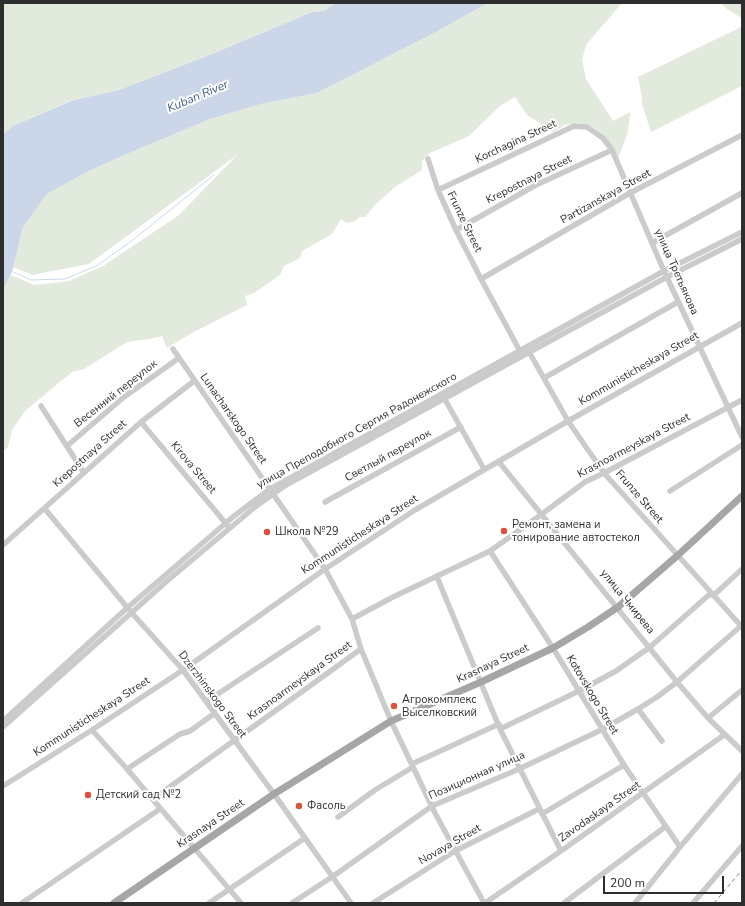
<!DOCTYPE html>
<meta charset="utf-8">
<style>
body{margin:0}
#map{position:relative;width:745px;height:906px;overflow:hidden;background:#fff;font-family:"Nunito Sans",sans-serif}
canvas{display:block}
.frame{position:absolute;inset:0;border:4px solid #2e2e2e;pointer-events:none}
.scale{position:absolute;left:603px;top:876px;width:121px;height:18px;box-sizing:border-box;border:2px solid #2e2e2e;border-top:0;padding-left:5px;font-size:12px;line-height:14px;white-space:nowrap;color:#2e2e2e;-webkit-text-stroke:3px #fff;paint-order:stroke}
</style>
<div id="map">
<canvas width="745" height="906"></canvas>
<div class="frame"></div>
<div class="scale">200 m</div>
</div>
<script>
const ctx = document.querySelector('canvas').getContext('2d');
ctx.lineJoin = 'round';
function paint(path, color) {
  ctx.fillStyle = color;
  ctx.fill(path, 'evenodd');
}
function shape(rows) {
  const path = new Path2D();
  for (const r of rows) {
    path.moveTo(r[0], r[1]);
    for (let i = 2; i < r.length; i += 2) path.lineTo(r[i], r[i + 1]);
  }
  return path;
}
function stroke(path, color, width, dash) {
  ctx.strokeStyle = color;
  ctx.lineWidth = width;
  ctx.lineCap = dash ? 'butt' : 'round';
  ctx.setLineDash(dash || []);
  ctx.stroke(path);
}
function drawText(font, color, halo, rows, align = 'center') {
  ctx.font = font + ' "Nunito Sans",sans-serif';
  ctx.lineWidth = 4;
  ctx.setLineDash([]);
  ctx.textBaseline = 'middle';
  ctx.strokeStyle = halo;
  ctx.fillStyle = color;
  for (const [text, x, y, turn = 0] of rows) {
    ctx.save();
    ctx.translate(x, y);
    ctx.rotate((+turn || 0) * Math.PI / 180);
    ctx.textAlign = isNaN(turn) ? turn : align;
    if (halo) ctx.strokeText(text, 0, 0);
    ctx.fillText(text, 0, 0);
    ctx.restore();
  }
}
const green = shape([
 [3,3,336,3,324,11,312,12,212,54,119,90,72,100,13,126,3,134],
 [488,3,622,3,586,45,582,60,586,79,613,121,630,112,628,132,618,158,606,137,593,127,579,123,565,125,553,132,527,115,515,97,500,106,469,136,430,153,422,161,422,170,395,187,376,204,365,217,360,217,355,221,346,223,341,219,332,234,302,251,300,258,284,266,280,275,254,293,245,296,247,305,192,333,167,348,162,336,150,339,127,342,84,369,72,372,25,411,12,430,8,447,3,451,3,291,11,275,34,285,69,281,103,266,179,215,237,155,89,264,32,275,13,267,23,227,47,194,85,173,120,157,210,119,261,104,317,93,436,32],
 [721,3,742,3,742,18,728,10],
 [741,27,742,86,651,132,642,104,642,98,638,77]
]);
const water = shape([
 [336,3,488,3,436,32,317,93,261,104,210,119,120,157,85,173,47,194,23,227,12,272,3,291,3,134,13,126,73,100,119,90,212,54,312,12,324,11]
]);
const stream = shape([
 [13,272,31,280,65,279,98,265,134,239,214,175]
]);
const minor = shape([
 [428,159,438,190,456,230,481,279,521,353],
 [438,190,574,126,587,127,603,138,612,150,664,271,742,437],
 [456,230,536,185,612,150],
 [652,243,742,193],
 [481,279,630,193,742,135],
 [173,349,325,569,352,619,361,649,391,721,435,813,484,903],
 [528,350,568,421,604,473,742,627],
 [544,378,678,302],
 [443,396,484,469],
 [41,406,84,473],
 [141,422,228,526],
 [67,446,124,397,179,358],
 [499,462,677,682,708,718,742,751],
 [670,491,742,445],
 [325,502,461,427],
 [45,509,131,612,183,670,274,794,351,903],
 [3,545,141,422,194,381],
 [490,551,553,648,624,765,680,847],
 [437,577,500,729,561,851],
 [713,596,742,569],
 [352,619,393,597,490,551,542,514,585,482,604,473,742,400],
 [207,701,318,628],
 [638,709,662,741],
 [708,718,742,690],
 [3,721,127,608,234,516,270,489,664,271,742,232],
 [3,727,167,581,255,507,273,494,286,485,667,277,742,239],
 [500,729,579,691,616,671,650,647,711,593],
 [92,730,127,769,241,903],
 [412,764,499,724],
 [127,769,180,734,190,731,215,713],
 [3,786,92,730,183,670,325,569,415,510,568,421,742,323],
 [153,799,361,649],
 [542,814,624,765],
 [338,817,375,790,413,767],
 [22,903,160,809],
 [209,903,305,838],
 [292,903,332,877,432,806,519,769,601,730,638,709,657,697,677,682,742,625],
 [373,903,455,851,539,809],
 [485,903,561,851,724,735],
 [564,903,665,827],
 [635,903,680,847,742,774],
 [693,903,742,846]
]);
const major = shape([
 [114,903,274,794,391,721,481,682,553,648,588,627,618,607,677,556,742,496]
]);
const rail = shape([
 [714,903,742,870]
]);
const markers = [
 [504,531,4,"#d6543f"],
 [267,532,4,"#d6543f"],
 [394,706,4,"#d6543f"],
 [88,795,4,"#d6543f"],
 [299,806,4,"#d6543f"]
];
const streetNames = [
 ["Korchagina Street",516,142,-25],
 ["Krepostnaya Street",529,180,-27],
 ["Partizanskaya Street",606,197,-29],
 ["Frunze Street",464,222,64],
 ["улица Третьякова",676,272,66],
 ["Kommunisticheskaya Street",639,369,-30],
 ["Весенний переулок",116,394,-38],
 ["Lunacharskogo Street",233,419,55],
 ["улица Преподобного Сергия Радонежского",357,431,-29],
 ["Krasnoarmeyskaya Street",634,446,-28],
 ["Krepostnaya Street",90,454,-42],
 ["Светлый переулок",388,456,-29],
 ["Kirova Street",193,468,50],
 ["Frunze Street",639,497,49],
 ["Kommunisticheskaya Street",360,535,-33],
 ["улица Чмирева",627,602,51],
 ["Krasnaya Street",493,664,-25],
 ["Krasnoarmeyskaya Street",300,681,-36],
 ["Dzerzhinskogo Street",212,695,53],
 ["Kotovskogo Street",592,695,59],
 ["Kommunisticheskaya Street",92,717,-33],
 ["Позиционная улица",477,776,-24],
 ["Zavodaskaya Street",600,812,-35],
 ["Krasnaya Street",211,824,-34],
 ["Novaya Street",450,845,-30]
];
const poiNames = [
 ["Ремонт, замена и",512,525],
 ["тонирование автостекол",512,538],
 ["Школа №29",275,532],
 ["Агрокомплекс",402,700],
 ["Выселковский",402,713],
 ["Детский сад №2",96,795],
 ["Фасоль",307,806]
];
const waterNames = [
 ["Kuban River",198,97,-23]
];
paint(green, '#e2eadd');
paint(water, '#cbd7e9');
stroke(stream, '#cbd7e9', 1);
stroke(minor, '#cbcbcb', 5.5);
stroke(major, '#a6a6a6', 7);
stroke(rail, '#838383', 1, [4, 3]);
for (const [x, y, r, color] of markers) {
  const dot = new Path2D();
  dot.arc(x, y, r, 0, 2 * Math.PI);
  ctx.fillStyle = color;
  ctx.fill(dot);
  stroke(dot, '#fff', 1.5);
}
drawText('11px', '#2e2e2e', '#fff', streetNames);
drawText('11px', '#2e2e2e', '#fff', poiNames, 'left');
drawText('italic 12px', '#435f8a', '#fff', waterNames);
</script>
